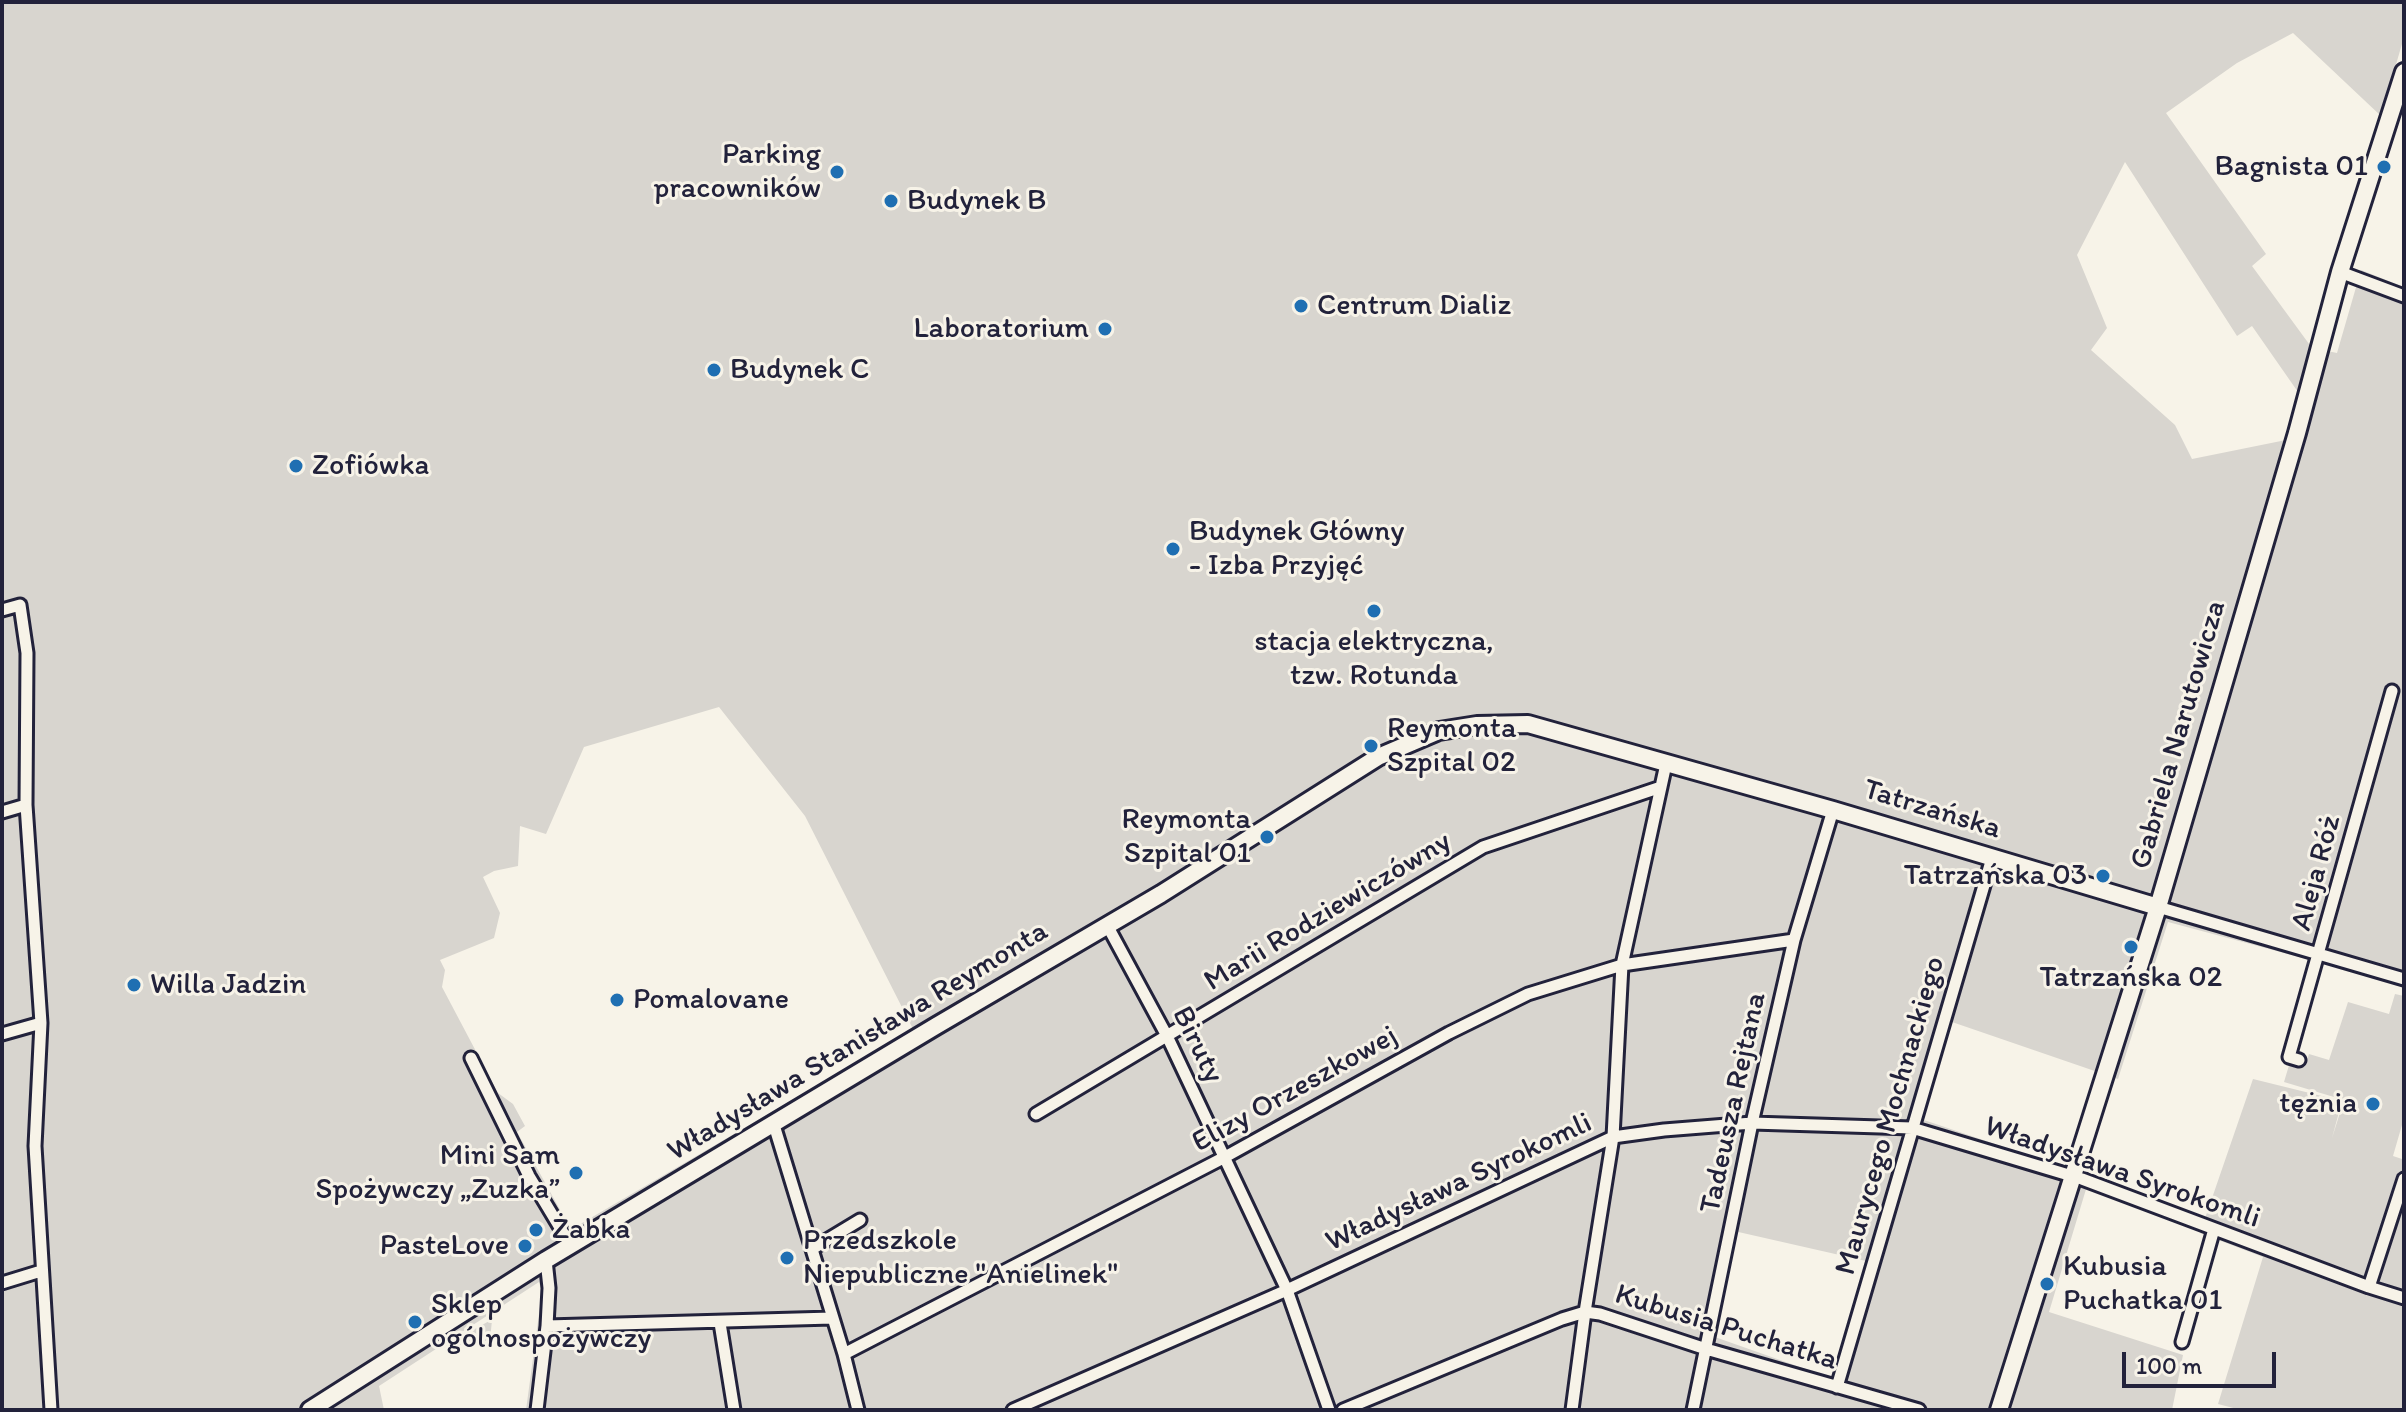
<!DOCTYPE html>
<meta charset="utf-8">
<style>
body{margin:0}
#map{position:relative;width:2406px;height:1412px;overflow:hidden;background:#f7f3e8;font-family:Itim,sans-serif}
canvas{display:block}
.frame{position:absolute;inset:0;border:4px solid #22223b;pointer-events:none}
.scale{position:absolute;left:2122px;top:1352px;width:154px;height:36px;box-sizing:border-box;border:4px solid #22223b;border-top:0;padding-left:10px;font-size:24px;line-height:28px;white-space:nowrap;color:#22223b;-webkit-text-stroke:6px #f7f3e8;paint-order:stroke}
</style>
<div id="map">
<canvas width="2406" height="1412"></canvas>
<div class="frame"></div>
<div class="scale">100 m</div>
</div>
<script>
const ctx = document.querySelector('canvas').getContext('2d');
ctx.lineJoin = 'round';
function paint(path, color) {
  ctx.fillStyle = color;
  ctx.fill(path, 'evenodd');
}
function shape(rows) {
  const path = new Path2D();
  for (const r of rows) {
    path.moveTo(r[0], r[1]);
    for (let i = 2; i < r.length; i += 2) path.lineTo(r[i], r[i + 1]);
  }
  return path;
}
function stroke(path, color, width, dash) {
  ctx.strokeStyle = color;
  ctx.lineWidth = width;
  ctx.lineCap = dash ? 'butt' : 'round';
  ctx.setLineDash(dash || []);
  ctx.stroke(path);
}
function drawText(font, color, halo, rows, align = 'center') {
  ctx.font = font + ' Itim,sans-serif';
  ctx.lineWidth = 6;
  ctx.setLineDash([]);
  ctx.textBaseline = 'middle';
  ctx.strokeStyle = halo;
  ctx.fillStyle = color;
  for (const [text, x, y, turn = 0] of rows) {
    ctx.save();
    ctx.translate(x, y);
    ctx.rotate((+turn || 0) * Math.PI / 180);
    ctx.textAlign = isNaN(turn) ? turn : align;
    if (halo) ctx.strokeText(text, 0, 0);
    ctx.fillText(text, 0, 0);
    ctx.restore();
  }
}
const green = shape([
 [2,2,2404,2,2404,37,2381,116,2293,33,2237,63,2166,113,2266,254,2252,266,2312,348,2337,353,2361,270,2404,287,2404,985,2168,922,2118,1079,1952,1022,1921,1119,2090,1176,2049,1312,2183,1355,2172,1410,526,1410,542,1292,539,1282,379,1386,384,1410,2,1410],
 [2125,162,2237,336,2252,326,2298,392,2286,440,2192,459,2175,425,2091,350,2107,328,2077,255],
 [719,707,805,816,913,1029,577,1226,575,1224,569,1226,517,1132,525,1126,513,1104,498,1093,442,987,445,970,440,960,494,938,500,913,483,877,494,871,518,866,520,826,546,834,584,747],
 [1734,1231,1866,1261,1834,1379,1712,1336],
 [2395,994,2404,996,2404,1118,2393,1156,2402,1159,2404,1152,2404,1410,2241,1410,2218,1404,2263,1257,2200,1233,2253,1079,2342,1101,2332,1138,2344,1100,2284,1082,2290,1062,2305,1066,2309,1054,2329,1060,2348,1002,2389,1014],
 [492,1320,490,1340,439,1349,491,1320]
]);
const street = shape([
 [2340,272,2404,296],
 [2,610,20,605,27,653,26,805,41,1023,35,1146,51,1410],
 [2,812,26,805],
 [2158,907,2404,979],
 [1107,925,1167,1036,1287,1290,1329,1410],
 [2,1034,41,1023],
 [471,1058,529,1176,571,1246],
 [2299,1060,2289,1057,2392,691],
 [1036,1114,1483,847,1661,787],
 [774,1125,844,1354,858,1410],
 [812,1249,860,1220],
 [2,1283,41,1271],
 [2369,1287,2404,1179],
 [720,1323,734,1410],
 [547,1326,832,1318],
 [2182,1342,2214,1229],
 [844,1354,1225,1157,1449,1033,1528,994,1622,965,1794,940],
 [1837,1387,1992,858],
 [537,1410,547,1326,549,1288,546,1260],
 [1013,1410,1287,1290,1613,1137,1664,1130,1752,1123,1912,1128,2082,1179,2369,1287,2404,1298],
 [1343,1410,1562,1319,1585,1312,1600,1314,1706,1349,1919,1410],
 [1572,1410,1585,1312,1613,1137,1622,965,1666,764],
 [1693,1410,1752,1123,1794,940,1833,810]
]);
const secondary = shape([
 [310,1410,546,1260,936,1026,1161,894,1378,757,1439,731,1477,725,1528,724,1833,810,2158,907],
 [1999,1410,2158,907,2297,433,2340,272,2404,72]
]);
const markers = [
 [2384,167,8,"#1f6fb2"],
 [837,172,8,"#1f6fb2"],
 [891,201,8,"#1f6fb2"],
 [1301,306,8,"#1f6fb2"],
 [1105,329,8,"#1f6fb2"],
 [714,370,8,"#1f6fb2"],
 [296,466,8,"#1f6fb2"],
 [1173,549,8,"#1f6fb2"],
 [1374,611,8,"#1f6fb2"],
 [1371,746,8,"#1f6fb2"],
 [1267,837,8,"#1f6fb2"],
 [2103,876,8,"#1f6fb2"],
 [2131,947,8,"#1f6fb2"],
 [134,985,8,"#1f6fb2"],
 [617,1000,8,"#1f6fb2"],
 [2373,1104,8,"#1f6fb2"],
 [576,1173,8,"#1f6fb2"],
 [536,1230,8,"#1f6fb2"],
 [525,1246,8,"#1f6fb2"],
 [787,1258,8,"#1f6fb2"],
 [2047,1284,8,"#1f6fb2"],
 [415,1322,8,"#1f6fb2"]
];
const poiNames = [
 ["Parking",821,155,"right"],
 ["pracowników",821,189,"right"],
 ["Bagnista 01",2368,167,"right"],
 ["Budynek B",907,201],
 ["Centrum Dializ",1317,306],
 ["Laboratorium",1089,329,"right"],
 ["Budynek C",730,370],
 ["Zofiówka",312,466],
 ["Budynek Główny",1189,532],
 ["- Izba Przyjęć",1189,566],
 ["stacja elektryczna,",1374,642,"center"],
 ["tzw. Rotunda",1374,676,"center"],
 ["Reymonta",1387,729],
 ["Szpital 02",1387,763],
 ["Reymonta",1251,820,"right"],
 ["Szpital 01",1251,854,"right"],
 ["Tatrzańska 03",2087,876,"right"],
 ["Tatrzańska 02",2131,978,"center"],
 ["Willa Jadzin",150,985],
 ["Pomalovane",633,1000],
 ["tężnia",2357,1104,"right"],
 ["Mini Sam",560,1156,"right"],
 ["Spożywczy „Zuzka”",560,1190,"right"],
 ["Żabka",552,1230],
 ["Przedszkole",803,1241],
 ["Niepubliczne \"Anielinek\"",803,1275],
 ["PasteLove",509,1246,"right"],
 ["Kubusia",2063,1267],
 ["Puchatka 01",2063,1301],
 ["Sklep",431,1305],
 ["ogólnospożywczy",431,1339]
];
const streetNames = [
 ["Gabriela Narutowicza",2179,735,-74],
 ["Tatrzańska",1932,810,17],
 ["Aleja Róż",2317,873,-75],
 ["Marii Rodziewiczówny",1328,912,-31],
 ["Władysława Stanisława Reymonta",858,1042,-31],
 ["Biruty",1197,1045,64],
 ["Elizy Orzeszkowej",1295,1090,-29],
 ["Tadeusza Rejtana",1734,1103,-78],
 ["Maurycego Mochnackiego",1891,1116,-74],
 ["Władysława Syrokomli",2122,1173,19],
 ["Władysława Syrokomli",1459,1183,-25],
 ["Kubusia Puchatka",1726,1328,17]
];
paint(green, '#d8d5cf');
stroke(street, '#22223b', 17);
stroke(secondary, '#22223b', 22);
stroke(street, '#f7f3e8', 11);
stroke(secondary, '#f7f3e8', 16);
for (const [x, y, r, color] of markers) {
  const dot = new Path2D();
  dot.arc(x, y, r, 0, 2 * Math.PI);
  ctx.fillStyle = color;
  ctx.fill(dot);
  stroke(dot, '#f7f3e8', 3);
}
drawText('30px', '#22223b', '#f7f3e8', poiNames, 'left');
drawText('30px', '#22223b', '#f7f3e8', streetNames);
</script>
